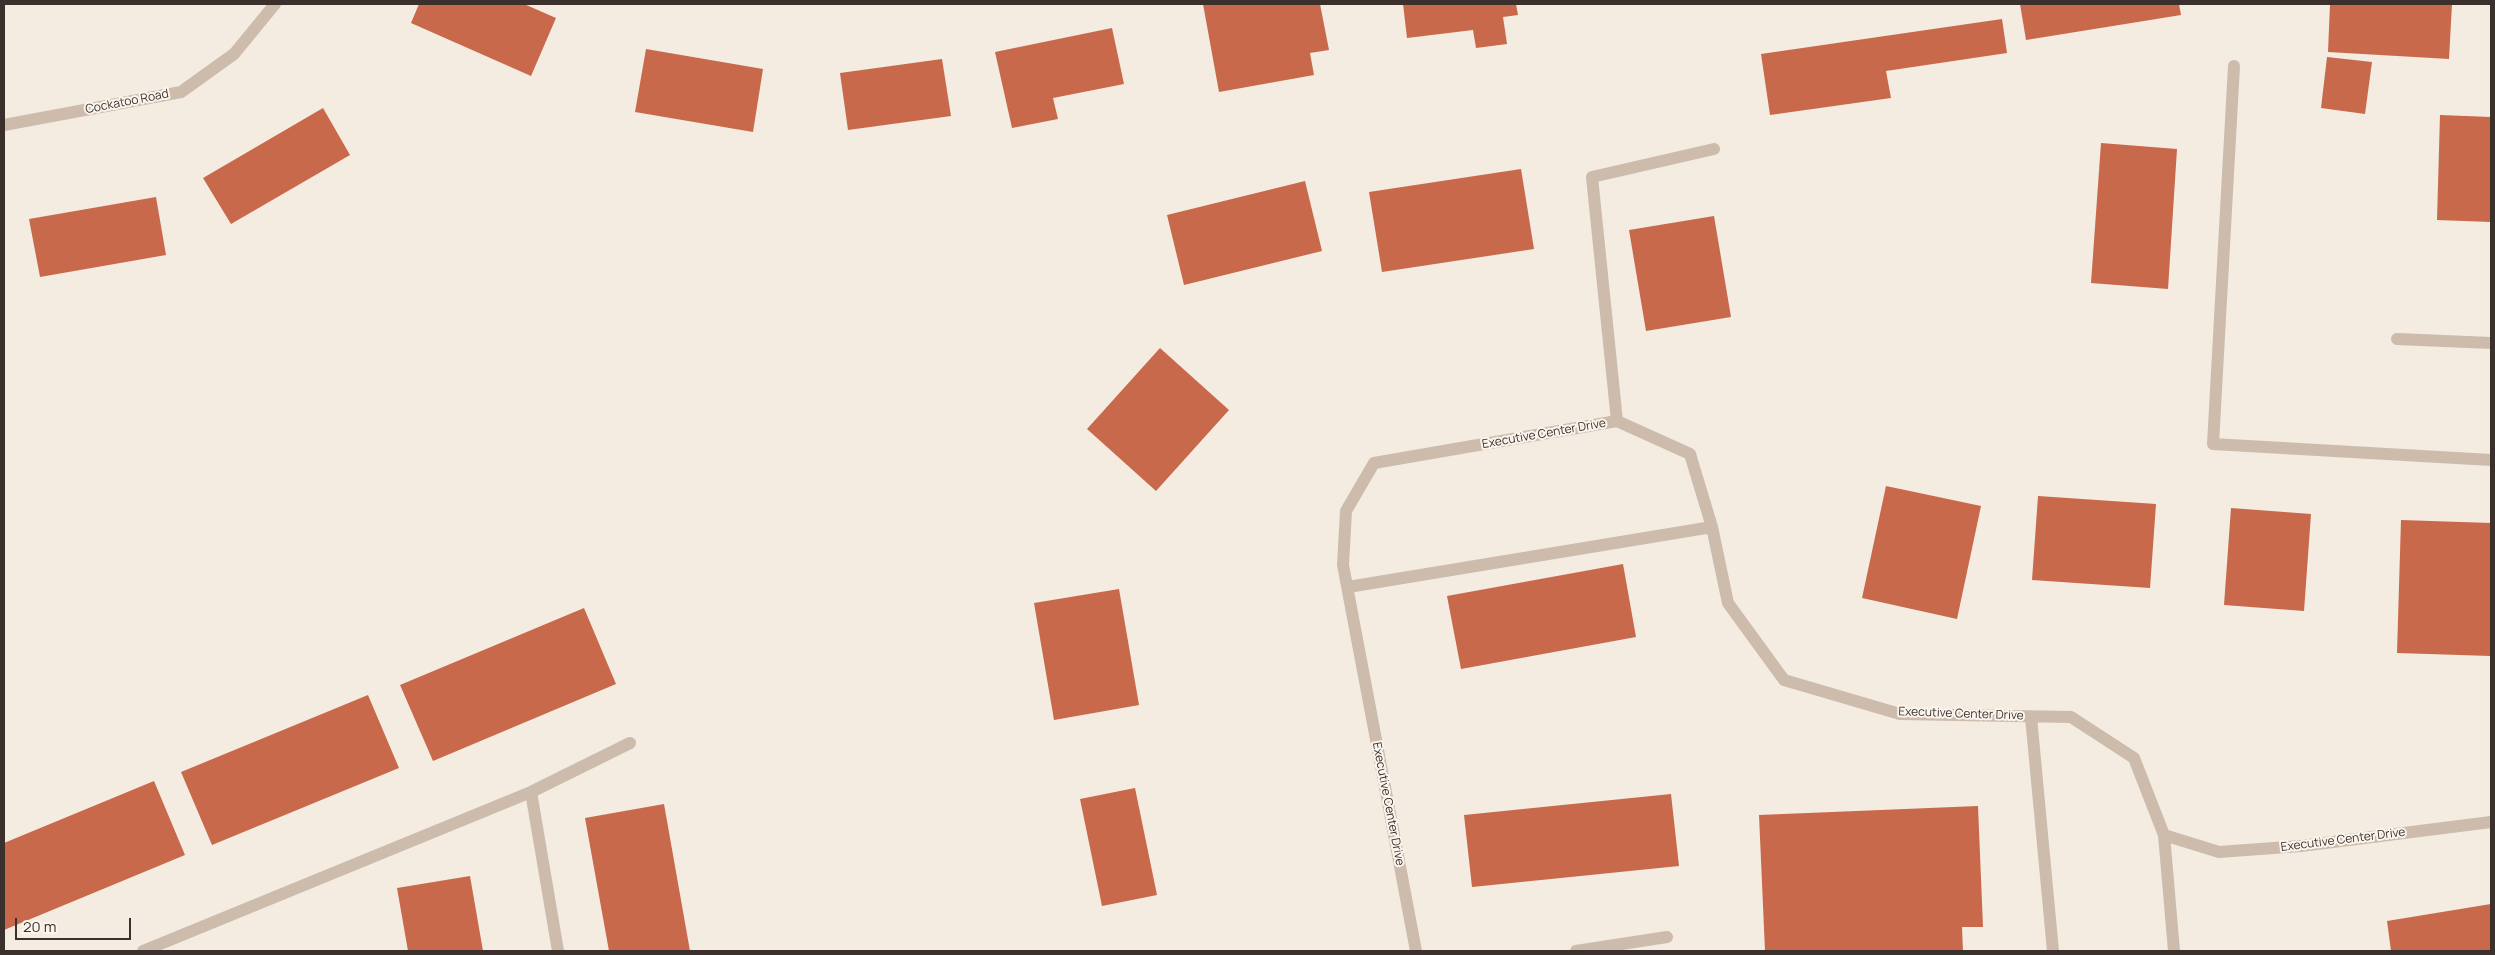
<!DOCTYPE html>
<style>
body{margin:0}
#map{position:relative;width:2495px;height:955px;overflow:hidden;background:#f4ebe1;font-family:Manrope,sans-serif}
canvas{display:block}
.frame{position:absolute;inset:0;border:5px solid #3b302b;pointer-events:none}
.scale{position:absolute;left:15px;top:918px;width:116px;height:22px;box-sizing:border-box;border:2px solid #3b302b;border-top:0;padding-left:6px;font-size:15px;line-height:18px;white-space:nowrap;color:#3b302b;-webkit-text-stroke:4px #fbf5ee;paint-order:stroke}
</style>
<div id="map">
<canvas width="2495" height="955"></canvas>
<div class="frame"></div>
<div class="scale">20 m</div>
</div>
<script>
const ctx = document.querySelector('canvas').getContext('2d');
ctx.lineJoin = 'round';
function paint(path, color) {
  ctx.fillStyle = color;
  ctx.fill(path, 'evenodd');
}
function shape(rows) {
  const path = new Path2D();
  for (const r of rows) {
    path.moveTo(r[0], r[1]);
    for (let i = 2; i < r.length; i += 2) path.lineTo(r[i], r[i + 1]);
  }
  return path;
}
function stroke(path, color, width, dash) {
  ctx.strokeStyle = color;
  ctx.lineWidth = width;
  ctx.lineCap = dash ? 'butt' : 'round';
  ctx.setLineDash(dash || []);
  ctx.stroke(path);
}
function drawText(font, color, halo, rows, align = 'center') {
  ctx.font = font + ' Manrope,sans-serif';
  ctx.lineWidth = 4;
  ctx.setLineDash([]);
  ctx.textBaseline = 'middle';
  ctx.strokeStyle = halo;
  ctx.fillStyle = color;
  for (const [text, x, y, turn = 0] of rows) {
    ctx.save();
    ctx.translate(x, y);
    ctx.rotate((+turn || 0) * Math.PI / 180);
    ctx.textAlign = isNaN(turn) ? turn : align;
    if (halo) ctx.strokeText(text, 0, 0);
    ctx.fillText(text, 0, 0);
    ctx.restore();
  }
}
const building = shape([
 [419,4,524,4,556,18,531,76,411,23],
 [1203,4,1320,4,1329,50,1310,53,1314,75,1219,92],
 [1403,4,1516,4,1518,15,1503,17,1507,44,1476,48,1473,30,1407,38],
 [2020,4,2179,4,2181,15,2026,40],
 [2330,4,2452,4,2449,59,2328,52],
 [2002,19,2007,53,1886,71,1891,98,1770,115,1761,54],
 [1112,28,1124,84,1053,98,1058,119,1012,128,995,52],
 [646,49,763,69,753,132,635,112],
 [2327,57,2372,62,2365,114,2321,108],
 [942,59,951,116,848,130,840,73],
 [323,108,350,155,231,224,203,178],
 [2440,115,2491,117,2491,222,2437,220],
 [2101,143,2177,149,2168,289,2091,283],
 [1521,169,1534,249,1382,272,1369,192],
 [1305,181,1322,251,1184,285,1167,215],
 [156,197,166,255,40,277,29,219],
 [1714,216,1731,317,1646,331,1629,230],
 [1160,348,1229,410,1156,491,1087,429],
 [1886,486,1981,506,1957,619,1862,598],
 [2038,496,2156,504,2150,588,2032,580],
 [2231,508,2311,514,2304,611,2224,605],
 [2401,520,2491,523,2491,656,2397,653],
 [1623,564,1636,637,1461,669,1447,596],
 [1119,589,1139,705,1054,720,1034,603],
 [584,608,616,684,433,761,400,685],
 [368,695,399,768,212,845,181,772],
 [154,781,185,855,4,930,4,843],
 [1135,788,1157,895,1102,906,1080,799],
 [1671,794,1679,866,1472,887,1464,815],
 [664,804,690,951,609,951,585,818],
 [1978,806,1983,927,1962,927,1963,951,1765,951,1759,815],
 [470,876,483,951,408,951,397,888],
 [2491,904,2491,951,2391,951,2387,921]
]);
const minor = shape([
 [2234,66,2213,444,2491,460],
 [4,125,181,92,234,54,275,4],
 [2397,339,2491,343],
 [1617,421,1592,177,1714,149],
 [1348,587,1712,527],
 [2031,717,2053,951],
 [531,792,558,951],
 [2164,835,2174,951],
 [143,951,531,792,630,743],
 [1416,951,1343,565,1346,511,1374,463,1617,421,1690,454,1712,527,1728,603,1784,680,1900,714,2071,717,2134,758,2164,835,2219,852,2301,846,2491,822],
 [1576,951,1667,937]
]);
const streetNames = [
 ["Cockatoo Road",127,102,-11],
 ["Executive Center Drive",1544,434,-10],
 ["Executive Center Drive",1961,714,2],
 ["Executive Center Drive",1388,804,79],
 ["Executive Center Drive",2343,840,-7]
];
paint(building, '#c8694b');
stroke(minor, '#cdbbac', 12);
drawText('12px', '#3b302b', '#fbf5ee', streetNames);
</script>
